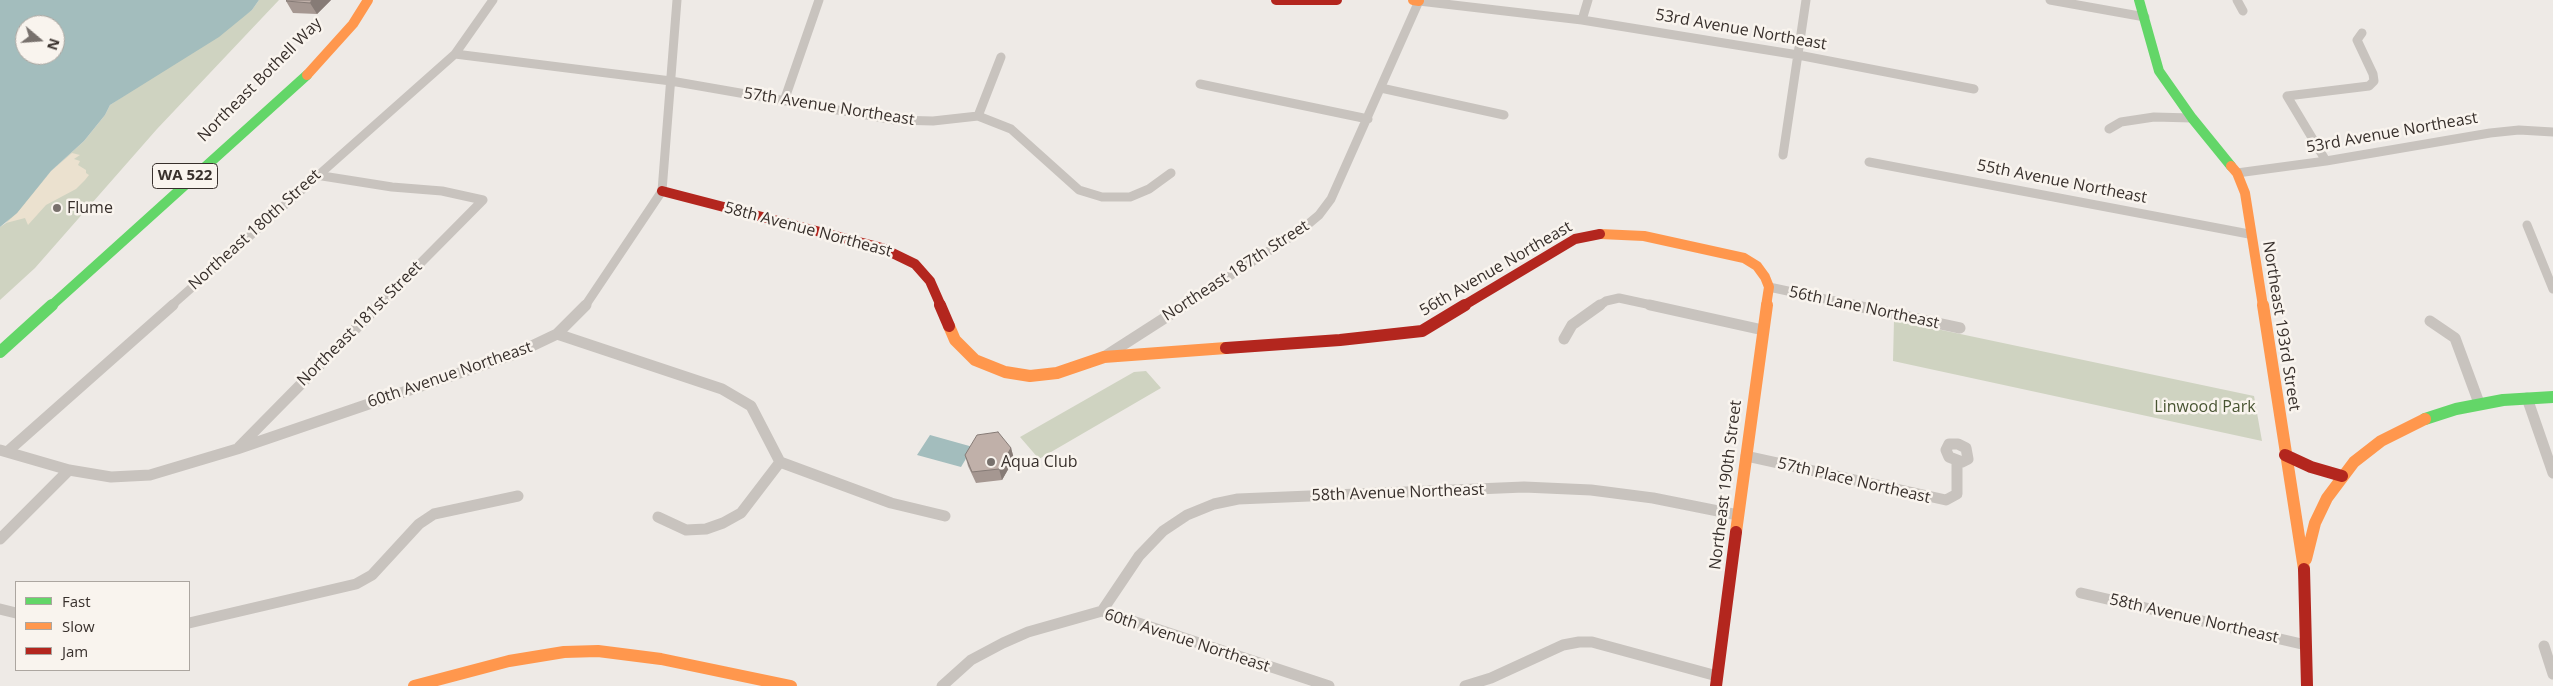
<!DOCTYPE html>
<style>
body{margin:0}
#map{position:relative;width:2553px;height:686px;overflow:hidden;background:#eeeae6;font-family:"Open Sans",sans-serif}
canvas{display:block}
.legend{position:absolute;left:15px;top:581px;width:175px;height:90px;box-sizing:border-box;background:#f9f4ee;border:1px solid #aca6a0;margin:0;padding:6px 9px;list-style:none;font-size:15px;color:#38302c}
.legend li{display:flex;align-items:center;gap:10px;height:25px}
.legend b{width:25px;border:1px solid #aca6a0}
.north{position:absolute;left:15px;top:15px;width:50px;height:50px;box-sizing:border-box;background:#f9f4ee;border:1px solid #aca6a0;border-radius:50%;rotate:108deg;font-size:14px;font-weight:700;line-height:20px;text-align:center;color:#38302c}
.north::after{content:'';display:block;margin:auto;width:18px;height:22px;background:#78716d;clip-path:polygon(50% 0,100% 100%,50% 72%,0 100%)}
</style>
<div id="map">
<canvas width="2553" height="686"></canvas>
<ul class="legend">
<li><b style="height:6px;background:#63d668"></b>Fast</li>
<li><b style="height:6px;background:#ff974d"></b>Slow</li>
<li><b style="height:6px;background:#b3261e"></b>Jam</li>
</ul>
<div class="north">N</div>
</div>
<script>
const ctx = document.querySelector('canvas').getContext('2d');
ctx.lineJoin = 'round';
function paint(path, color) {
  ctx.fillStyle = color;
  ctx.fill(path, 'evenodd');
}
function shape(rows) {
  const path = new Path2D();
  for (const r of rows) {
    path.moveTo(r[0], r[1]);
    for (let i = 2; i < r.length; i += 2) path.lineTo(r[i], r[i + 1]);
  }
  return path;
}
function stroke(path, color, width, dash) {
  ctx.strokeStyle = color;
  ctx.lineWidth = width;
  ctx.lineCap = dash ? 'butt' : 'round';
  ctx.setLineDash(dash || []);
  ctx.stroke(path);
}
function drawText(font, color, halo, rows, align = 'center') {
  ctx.font = font + ' "Open Sans",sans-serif';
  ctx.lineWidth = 5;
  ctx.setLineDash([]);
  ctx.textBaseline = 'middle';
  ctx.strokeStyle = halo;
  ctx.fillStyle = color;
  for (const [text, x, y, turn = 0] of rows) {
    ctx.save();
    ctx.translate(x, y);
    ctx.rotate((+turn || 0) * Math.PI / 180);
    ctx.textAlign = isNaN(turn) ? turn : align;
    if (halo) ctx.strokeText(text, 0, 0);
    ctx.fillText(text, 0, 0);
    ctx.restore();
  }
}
const green = shape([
 [259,0,279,0,157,129,35,268,0,300,0,227,6,223,51,171,84,141,105,115,110,105,252,10],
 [1894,320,2254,396,2262,441,1893,361],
 [1146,371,1161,388,1039,459,1020,437,1134,372]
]);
const sand = shape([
 [72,153,80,155,74,159,80,161,78,165,86,170,86,173,89,175,85,180,76,189,46,205,28,225,25,218,6,223,17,213,51,171]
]);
const water = shape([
 [0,0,259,0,252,10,219,37,110,105,105,115,84,141,51,171,17,213,0,227],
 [25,25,55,25,55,55,25,55],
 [930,435,973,447,961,467,917,455]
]);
const streetFar1 = shape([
 [2050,0,2145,17],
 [2237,0,2243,11],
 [1582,20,1588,0],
 [455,54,671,81,895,120,933,121,978,116,1011,129,1079,190,1102,197,1130,197,1149,189,1171,173],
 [1200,84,1368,119],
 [1381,88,1504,115],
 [784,101,819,0],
 [978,116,1001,57],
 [2109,129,2121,122,2154,117,2192,118],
 [1783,155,1806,0],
 [2326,161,2287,96,2369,86,2374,81,2373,74,2357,40,2362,33],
 [1869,162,2249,234],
 [2237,173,2326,161,2490,133,2519,130,2553,132],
 [316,175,392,187,442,191,483,200],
 [2527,225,2553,289],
 [1769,287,1858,306],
 [171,306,455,54,493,0],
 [378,306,483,200],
 [585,306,662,191,677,0],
 [1183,306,1300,231,1319,215,1331,199,1419,1,1582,20,1798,55,1974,89],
 [1599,306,1606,301,1619,298,1656,306]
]);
const street = shape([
 [1650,305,1763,330],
 [1852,305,1960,328],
 [2430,321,2455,338,2479,403],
 [557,334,722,389,751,406,780,462,891,503,945,516],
 [1564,339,1572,325,1600,305],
 [1104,357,1185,305],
 [2527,398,2553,473],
 [1949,444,1958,444,1966,448,1968,459,1962,462,1949,457,1946,450,1949,444],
 [239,447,379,305],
 [0,450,69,470,111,477,150,475,237,449,515,354,557,334,586,305],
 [7,452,173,305],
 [1746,456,1946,500,1957,494,1957,461],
 [658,517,686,530,706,529,723,523,741,513,780,462],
 [0,539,69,470],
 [2081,593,2306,645],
 [0,609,16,613],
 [1102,611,1139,556,1163,531,1187,515,1214,504,1238,499,1524,487,1591,490,1653,498,1738,515],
 [189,623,356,584,372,575,419,524,434,514,518,496],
 [2544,646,2553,674],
 [942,686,971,660,1003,643,1028,632,1102,611,1329,686],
 [1465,686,1491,678,1563,645,1579,642,1592,642,1717,676]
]);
const fastFar1 = shape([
 [2139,0,2159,71,2192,118,2231,166],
 [51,306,307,75]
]);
const fast = shape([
 [0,352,52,305],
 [2425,419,2456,409,2503,400,2553,397]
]);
const slowFar1 = shape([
 [1413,0,1419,1],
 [307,75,353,24,368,0],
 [2231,166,2237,173,2245,193,2263,306],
 [1600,234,1644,236,1744,258,1757,266,1765,277,1769,287,1766,306]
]);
const slow = shape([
 [2263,305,2304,569],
 [949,326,955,340,975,360,1005,372,1030,376,1057,373,1104,357,1226,348],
 [1736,532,1767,305],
 [2306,559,2315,523,2327,498,2354,462,2381,441,2425,419],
 [414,686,509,661,564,652,598,651,661,659,791,686]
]);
const jamFar1 = shape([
 [1276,0,1337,0],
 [662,191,882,248,915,264,930,281,941,306],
 [1463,306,1575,239,1600,234]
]);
const jam = shape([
 [940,305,949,326],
 [1226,348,1340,340,1422,331,1465,305],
 [2285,455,2311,467,2342,476],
 [2304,569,2307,686],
 [1716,686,1736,532]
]);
const wall = shape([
 [331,0,317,14,293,13,286,1],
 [1011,448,1014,459,1002,480,976,483,968,466,965,455]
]);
const shadedWall = shape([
 [312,0,331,0,317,14,310,3],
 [1011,448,1014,459,1002,480,999,469]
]);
const building = shape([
 [287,0,312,0,310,3,286,1,287,0],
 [998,432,1011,448,999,469,972,472,965,455,977,435,998,432]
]);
const markers = [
 [57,208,5,"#78716d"],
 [991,462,5,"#78716d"]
];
const shields = [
 [185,176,65]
];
const shieldNames = [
 ["WA 522",185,176]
];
const streetNames = [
 ["53rd Avenue Northeast",1741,30,10],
 ["Northeast Bothell Way",260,80,-45],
 ["57th Avenue Northeast",829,107,9],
 ["53rd Avenue Northeast",2392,133,-10],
 ["55th Avenue Northeast",2062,182,11],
 ["Northeast 180th Street",255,230,-42],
 ["58th Avenue Northeast",808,230,15],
 ["56th Avenue Northeast",1496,269,-30],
 ["Northeast 187th Street",1236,271,-33],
 ["56th Lane Northeast",1864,308,12],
 ["Northeast 181st Street",360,324,-45],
 ["Northeast 193rd Street",2281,326,81],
 ["60th Avenue Northeast",450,375,-19],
 ["57th Place Northeast",1854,481,13],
 ["Northeast 190th Street",1726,485,-83],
 ["58th Avenue Northeast",1398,493,-2],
 ["58th Avenue Northeast",2194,619,13],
 ["60th Avenue Northeast",1187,641,18]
];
const poiNames = [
 ["Flume",67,208],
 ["Aqua Club",1001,462]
];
const parkNames = [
 ["Linwood Park",2205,407]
];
paint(green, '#cfd3c1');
paint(sand, '#ebe1cf');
paint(water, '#a3bdbd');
stroke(streetFar1, '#c8c3be', 9);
stroke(street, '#c8c3be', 11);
stroke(fastFar1, '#63d668', 10);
stroke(fast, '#63d668', 12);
stroke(slowFar1, '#ff974d', 10);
stroke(slow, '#ff974d', 12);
stroke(jamFar1, '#b3261e', 10);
stroke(jam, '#b3261e', 12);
paint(wall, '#a59791');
paint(shadedWall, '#867b76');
paint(building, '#c0b0a9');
stroke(building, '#867b76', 1);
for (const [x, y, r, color] of markers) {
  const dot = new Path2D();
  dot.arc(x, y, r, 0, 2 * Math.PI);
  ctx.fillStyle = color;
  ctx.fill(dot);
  stroke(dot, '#f9f4ee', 2);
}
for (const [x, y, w] of shields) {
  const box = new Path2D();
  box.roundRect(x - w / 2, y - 12.5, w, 25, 4);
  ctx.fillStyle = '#f9f4ee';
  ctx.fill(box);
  stroke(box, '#38302c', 1);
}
drawText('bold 15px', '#38302c', null, shieldNames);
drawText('16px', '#38302c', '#f9f4ee', streetNames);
drawText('16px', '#38302c', '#f9f4ee', poiNames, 'left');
drawText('16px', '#485432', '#f9f4ee', parkNames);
</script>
